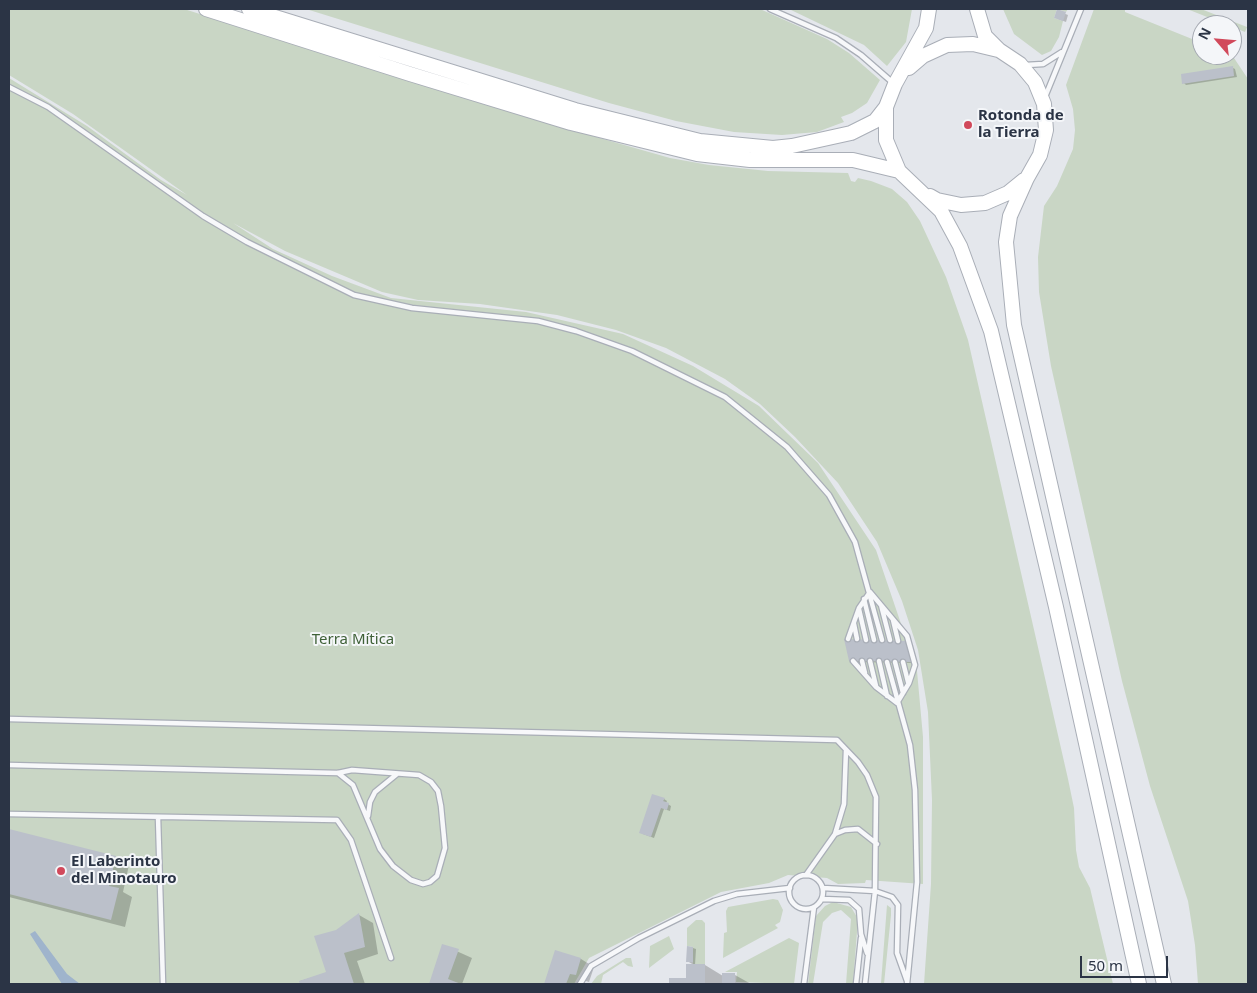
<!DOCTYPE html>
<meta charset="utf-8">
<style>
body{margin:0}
#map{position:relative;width:1257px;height:993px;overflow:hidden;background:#e4e7ec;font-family:"Noto Sans",sans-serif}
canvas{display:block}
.frame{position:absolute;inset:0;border:10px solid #2b3445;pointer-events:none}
.north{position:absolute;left:1192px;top:15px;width:50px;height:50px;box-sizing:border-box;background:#f4f6f9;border:1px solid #a4a8b1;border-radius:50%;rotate:297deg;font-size:14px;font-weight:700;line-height:20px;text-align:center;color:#2b3445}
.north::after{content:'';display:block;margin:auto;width:18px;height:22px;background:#d1495b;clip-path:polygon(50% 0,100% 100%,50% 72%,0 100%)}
.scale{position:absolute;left:1080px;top:956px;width:88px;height:22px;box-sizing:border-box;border:2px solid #2b3445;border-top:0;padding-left:6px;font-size:15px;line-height:18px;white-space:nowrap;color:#2b3445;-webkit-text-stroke:4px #f4f6f9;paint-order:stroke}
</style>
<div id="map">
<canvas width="1257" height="993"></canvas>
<div class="frame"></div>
<div class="north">N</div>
<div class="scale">50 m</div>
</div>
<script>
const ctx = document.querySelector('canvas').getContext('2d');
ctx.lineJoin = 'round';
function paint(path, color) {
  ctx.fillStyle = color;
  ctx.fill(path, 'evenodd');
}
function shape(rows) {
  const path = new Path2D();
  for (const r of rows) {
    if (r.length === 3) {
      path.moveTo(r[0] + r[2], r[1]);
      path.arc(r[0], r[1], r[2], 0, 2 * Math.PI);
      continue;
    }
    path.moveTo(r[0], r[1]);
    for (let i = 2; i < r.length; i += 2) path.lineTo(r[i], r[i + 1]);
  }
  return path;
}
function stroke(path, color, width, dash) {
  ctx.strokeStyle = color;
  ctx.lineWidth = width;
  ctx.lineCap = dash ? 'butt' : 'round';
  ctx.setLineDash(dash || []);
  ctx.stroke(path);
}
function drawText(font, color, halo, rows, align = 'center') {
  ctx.font = font + ' "Noto Sans",sans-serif';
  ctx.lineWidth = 4;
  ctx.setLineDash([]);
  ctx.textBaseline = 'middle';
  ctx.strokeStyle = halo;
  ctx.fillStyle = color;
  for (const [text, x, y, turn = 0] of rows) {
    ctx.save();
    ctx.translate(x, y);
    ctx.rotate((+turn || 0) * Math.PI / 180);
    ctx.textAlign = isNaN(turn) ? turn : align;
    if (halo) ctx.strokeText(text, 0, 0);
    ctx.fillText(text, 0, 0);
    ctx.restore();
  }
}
const green = shape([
 [9,9,184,9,526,117,670,158,709,165,768,171,848,173,851,181,855,182,858,178,871,181,892,189,907,202,920,221,946,277,968,340,1068,779,1074,808,1076,850,1079,867,1090,888,1113,984,924,984,931,884,932,800,928,712,918,650,902,601,877,542,838,483,795,437,760,404,725,379,666,348,616,330,557,315,480,304,418,300,382,292,285,251,233,223,273,249,332,276,391,298,526,312,623,334,693,366,759,406,818,463,876,550,917,671,923,737,923,884,866,880,865,883,838,884,827,878,788,875,769,883,721,892,589,958,574,984,9,984,9,78,87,126,161,180,187,195,73,114,9,75],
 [306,9,760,9,827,39,849,53,880,80,867,103,852,113,841,117,844,122,817,132,782,135,734,132,676,121,609,103],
 [789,9,912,9,906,42,887,66,864,45],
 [1003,9,1068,9,1066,12,1057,9,1054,18,1063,21,1059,37,1051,51,1042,55,1014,34],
 [1094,9,1125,9,1125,12,1202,43,1202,55,1232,55,1248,79,1248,984,1198,984,1195,945,1188,901,1150,786,1122,681,1051,366,1039,292,1038,257,1044,206,1057,186,1073,149,1075,130,1073,109,1066,85],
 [1187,9,1201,9,1247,27,1245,32],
 [773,899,778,900,783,910,780,922,775,925,778,928,723,958,724,933,727,932,726,911,728,907],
 [833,902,851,907,858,919,853,984,846,984,851,919,841,910,832,913,823,922,813,984,808,984,816,916,825,906],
 [887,905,891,908,891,915,884,984,881,983],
 [696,920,702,920,705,923,705,964,693,964,693,947,687,946,687,928],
 [669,936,674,949,649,968,650,946],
 [789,938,799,943,794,984,736,982,737,972,725,972],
 [626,958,631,958,633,967,628,966,623,962,603,975,601,984,591,984,597,976]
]);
const water = shape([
 [35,931,67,974,80,984,62,984,30,934]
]);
const shadow = shape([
 [1058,11,1068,15,1066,22,1058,19],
 [1233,68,1235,69,1237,77,1186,85,1184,83],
 [905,642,908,644,914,663,853,662],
 [664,799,667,801,666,803,671,806,670,811,664,809,654,838,643,834],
 [9,830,116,857,129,865,123,892,132,897,125,927,9,897],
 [359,915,373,923,378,954,357,961,365,984,301,984,300,981,327,973,336,931],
 [443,945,472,958,462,984,430,984],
 [693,948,696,949,695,965,705,965,723,976,735,975,751,984,653,984,670,984,687,979,694,965,687,961],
 [556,952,581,959,594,967,589,982,583,980,582,984,545,984]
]);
const building = shape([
 [1057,9,1066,12,1063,21,1054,18],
 [1233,66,1234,76,1182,84,1181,74],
 [844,639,905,641,912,662,849,661],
 [652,794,665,798,663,801,669,803,667,810,661,808,651,837,639,833],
 [9,829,116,856,109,886,119,888,111,920,9,894],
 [359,913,365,947,344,953,354,984,300,984,299,981,326,972,314,936,336,930],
 [442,944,459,949,448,979,461,984,429,984],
 [687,946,693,947,693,962,686,962],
 [555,950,581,958,576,975,570,974,566,984,544,984],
 [686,964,705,964,705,984,669,984,669,978,686,978],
 [722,973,735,973,735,984,722,984]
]);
const lane = shape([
 [770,9,836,38,861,55,892,82],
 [1026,65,1043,64,1062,52],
 [9,87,48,107,203,216,247,242,354,295,412,308,538,321,576,331,632,351,725,397,787,447,829,495,855,542,882,640],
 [1045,97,1081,9],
 [870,592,907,636,915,665,909,683,897,703],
 [864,599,874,640],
 [881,605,890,640],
 [859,609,866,640],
 [893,620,898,641],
 [854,624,857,639],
 [848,639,859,608,870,592],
 [853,661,876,687,897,703],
 [862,661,865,673],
 [870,661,876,686],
 [879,661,887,696],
 [887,662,910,745,915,790,917,882,907,984],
 [895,662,903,693],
 [903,662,908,682],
 [9,719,837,740,858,762,867,775,876,797,875,891,865,984],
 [9,765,338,773,352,770,419,775,431,782,438,791,441,806,445,848,437,876,430,882,423,884,411,880,393,866,380,849,353,785,338,773],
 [9,814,337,820,351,840,391,958],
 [368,816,370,802,375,792,397,774],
 [158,817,163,984],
 [835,834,845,830,858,829,877,844],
 [806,875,835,834,844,804,846,750],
 [806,892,17],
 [823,888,875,891,892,897,898,905,897,953,907,981],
 [822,899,849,900,859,909,861,934,867,953],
 [580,984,591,966,639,938,714,901,737,894,790,888],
 [804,984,814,907],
 [856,984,861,938]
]);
const secondary = shape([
 [206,9,410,74,571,123,697,154,750,160,853,160,899,171],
 [249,9,575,110,700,141,773,148,792,146,851,133,875,121,886,107,895,84,926,28,929,9],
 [977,9,985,36,999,50,1020,64,1035,82,1044,104,1046,130,1040,155,1027,178,1010,216,1006,242,1014,325,1164,984],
 [909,68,923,56,947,45,973,44,998,50],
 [886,107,886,140,899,171,941,211,960,246,991,331,1056,607,1139,984],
 [930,196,937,200,961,205,985,203,1008,193,1024,180]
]);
const markers = [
 [968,125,5,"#d1495b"],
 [61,871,5,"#d1495b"]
];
const poiNames = [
 ["Rotonda de",978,116],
 ["la Tierra",978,133],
 ["El Laberinto",71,862],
 ["del Minotauro",71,879]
];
const parkNames = [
 ["Terra Mítica",353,640]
];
paint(green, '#c9d6c5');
paint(water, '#9fb4cc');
paint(shadow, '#0003');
paint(building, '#bbc0ca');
stroke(lane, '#a9aeb7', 7);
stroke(secondary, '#a9aeb7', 16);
stroke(lane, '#f7f8fa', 4.5);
stroke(secondary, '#fff', 14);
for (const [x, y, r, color] of markers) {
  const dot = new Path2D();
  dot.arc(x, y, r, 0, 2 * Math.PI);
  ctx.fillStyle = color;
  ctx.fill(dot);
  stroke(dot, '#f4f6f9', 2);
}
drawText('bold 15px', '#2b3445', '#f4f6f9', poiNames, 'left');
drawText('15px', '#3f6138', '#f4f6f9', parkNames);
</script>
